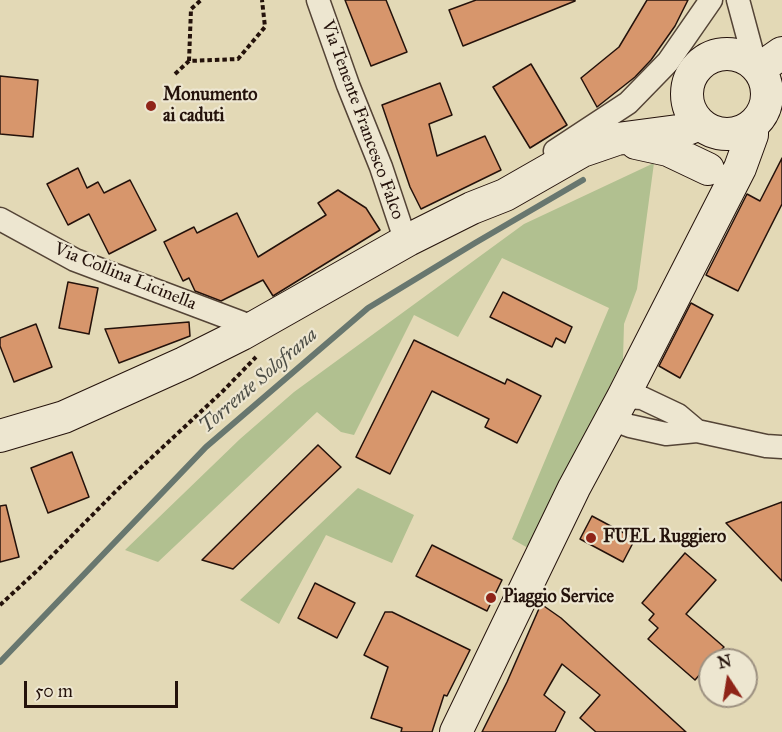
<!DOCTYPE html>
<style>
body{margin:0}
#map{position:relative;width:782px;height:732px;overflow:hidden;background:#e3d9b6;font-family:"IM FELL Great Primer",serif}
canvas{display:block}
.north{position:absolute;left:698px;top:648px;width:60px;height:60px;box-sizing:border-box;background:#ede6d0;border:2px solid #9d9181;border-radius:50%;rotate:348deg;font-size:16px;font-weight:700;line-height:24px;text-align:center;color:#24120b}
.north::after{content:'';display:block;margin:auto;width:21px;height:27px;background:#8f2418;clip-path:polygon(50% 0,100% 100%,50% 72%,0 100%)}
.scale{position:absolute;left:24px;top:681px;width:154px;height:27px;box-sizing:border-box;border:3px solid #24120b;border-top:0;padding-left:8px;font-size:18px;line-height:21px;white-space:nowrap;color:#24120b;-webkit-text-stroke:4px #ede6d0;paint-order:stroke}
</style>
<div id="map">
<canvas width="782" height="732"></canvas>
<div class="north">N</div>
<div class="scale">50 m</div>
</div>
<script>
const ctx = document.querySelector('canvas').getContext('2d');
ctx.lineJoin = 'round';
function paint(path, color) {
  ctx.fillStyle = color;
  ctx.fill(path, 'evenodd');
}
function shape(rows) {
  const path = new Path2D();
  for (const r of rows) {
    if (r.length === 3) {
      path.moveTo(r[0] + r[2], r[1]);
      path.arc(r[0], r[1], r[2], 0, 2 * Math.PI);
      continue;
    }
    path.moveTo(r[0], r[1]);
    for (let i = 2; i < r.length; i += 2) path.lineTo(r[i], r[i + 1]);
  }
  return path;
}
function stroke(path, color, width, dash) {
  ctx.strokeStyle = color;
  ctx.lineWidth = width;
  ctx.lineCap = dash ? 'butt' : 'round';
  ctx.setLineDash(dash || []);
  ctx.stroke(path);
}
function drawText(font, color, halo, rows, align = 'center') {
  ctx.font = font + ' "IM FELL Great Primer",serif';
  ctx.lineWidth = 4.5;
  ctx.setLineDash([]);
  ctx.textBaseline = 'middle';
  ctx.strokeStyle = halo;
  ctx.fillStyle = color;
  for (const [text, x, y, turn = 0] of rows) {
    ctx.save();
    ctx.translate(x, y);
    ctx.rotate((+turn || 0) * Math.PI / 180);
    ctx.textAlign = isNaN(turn) ? turn : align;
    if (halo) ctx.strokeText(text, 0, 0);
    ctx.fillText(text, 0, 0);
    ctx.restore();
  }
}
const green = shape([
 [654,163,637,289,624,324,623,360,528,548,512,539,609,308,502,258,458,337,414,315,354,435,341,432,317,412,158,562,125,550,240,439,294,392,524,224],
 [358,488,414,515,392,563,326,535,279,624,240,600]
]);
const stream = shape([
 [0,662,206,447,368,308,475,243,583,180]
]);
const building = shape([
 [345,0,386,0,407,52,371,66,345,0],
 [476,0,575,0,575,1,463,46,449,10,476,0],
 [647,0,688,0,675,26,651,60,635,77,597,107,581,78,619,47,647,0],
 [531,64,567,125,530,148,493,87,531,64],
 [0,76,38,80,33,137,0,134,0,76],
 [440,83,452,115,429,124,437,156,485,136,501,170,421,209,410,187,382,105,440,83],
 [782,158,782,204,738,291,706,275,747,194,760,201,782,158],
 [78,168,87,188,98,182,104,193,130,180,156,230,109,254,89,214,68,225,47,184,78,168],
 [338,190,366,208,380,230,273,296,263,280,221,301,195,291,189,278,183,281,164,242,194,227,197,233,237,213,258,257,326,215,318,203,338,190],
 [68,282,98,288,89,334,59,328,68,282],
 [503,292,572,327,565,343,556,338,552,347,490,317,503,292],
 [691,303,713,315,680,378,659,366,691,303],
 [189,322,190,336,119,363,105,329,189,322],
 [36,324,52,367,14,382,0,346,0,338,36,324],
 [414,340,505,384,507,379,541,396,517,443,485,427,489,419,432,391,390,474,356,457,414,340],
 [318,445,341,467,233,569,202,560,318,445],
 [72,452,89,497,48,513,31,468,72,452],
 [782,502,782,581,726,523,782,502],
 [6,505,19,557,0,562,0,506,6,505],
 [592,516,635,539,623,562,580,539,592,516],
 [432,545,502,580,487,611,416,576,432,545],
 [685,553,716,580,686,614,724,647,712,660,710,660,710,663,695,680,648,639,658,628,649,620,654,614,642,603,685,553],
 [315,583,355,603,337,638,298,618,315,583],
 [541,604,561,618,686,732,596,732,580,718,600,695,562,664,544,695,565,712,555,732,482,732,507,682,541,604],
 [385,612,392,612,470,650,447,696,444,695,432,732,401,732,402,728,371,718,388,667,364,655,385,612]
]);
const path = shape([
 [189,61,191,9,201,0],
 [175,74,189,61,238,59,265,27,262,0],
 [0,605,40,568,118,489,223,391,256,357]
]);
const street = shape([
 [318,0,348,85,381,167,401,227,408,240],
 [738,0,752,52,749,60],
 [555,151,628,103,668,62,711,0],
 [0,219,75,260,253,327],
 [623,397,642,398,678,415,697,431,766,446,782,447],
 [611,419,630,426,666,434,697,431]
]);
const secondary = shape([
 [727,94,40],
 [759,69,782,53],
 [636,143,668,150,708,169],
 [0,436,64,417,184,363,242,334,408,240,472,208,505,195,582,151,617,139,685,130,700,124],
 [456,732,574,488,623,397,740,168,752,135,752,126]
]);
const markers = [
 [151,106,6,"#8f2418"],
 [591,538,6,"#8f2418"],
 [491,598,6,"#8f2418"]
];
const poiNames = [
 ["Monumento",163,96],
 ["ai caduti",163,117],
 ["FUEL Ruggiero",603,538],
 ["Piaggio Service",503,598]
];
const streetNames = [
 ["Via Tenente Francesco Falco",362,120,70],
 ["Via Collina Licinella",125,277,22]
];
const waterNames = [
 ["Torrente Solofrana",259,381,-41]
];
paint(green, '#b1c090');
stroke(stream, '#68776f', 6);
paint(building, '#d7966c');
stroke(building, '#24120b', 1.5);
stroke(street, '#544436', 25);
stroke(secondary, '#24120b', 34);
stroke(path, '#24120b', 4, [4.5, 3]);
stroke(street, '#ede6d0', 22);
stroke(secondary, '#ede6d0', 32);
for (const [x, y, r, color] of markers) {
  const dot = new Path2D();
  dot.arc(x, y, r, 0, 2 * Math.PI);
  ctx.fillStyle = color;
  ctx.fill(dot);
  stroke(dot, '#ede6d0', 2);
}
drawText('bold 18px', '#24120b', '#ede6d0', poiNames, 'left');
drawText('18px', '#24120b', '#ede6d0', streetNames);
drawText('italic 20px', '#4c4d45', '#ede6d0', waterNames);
</script>
